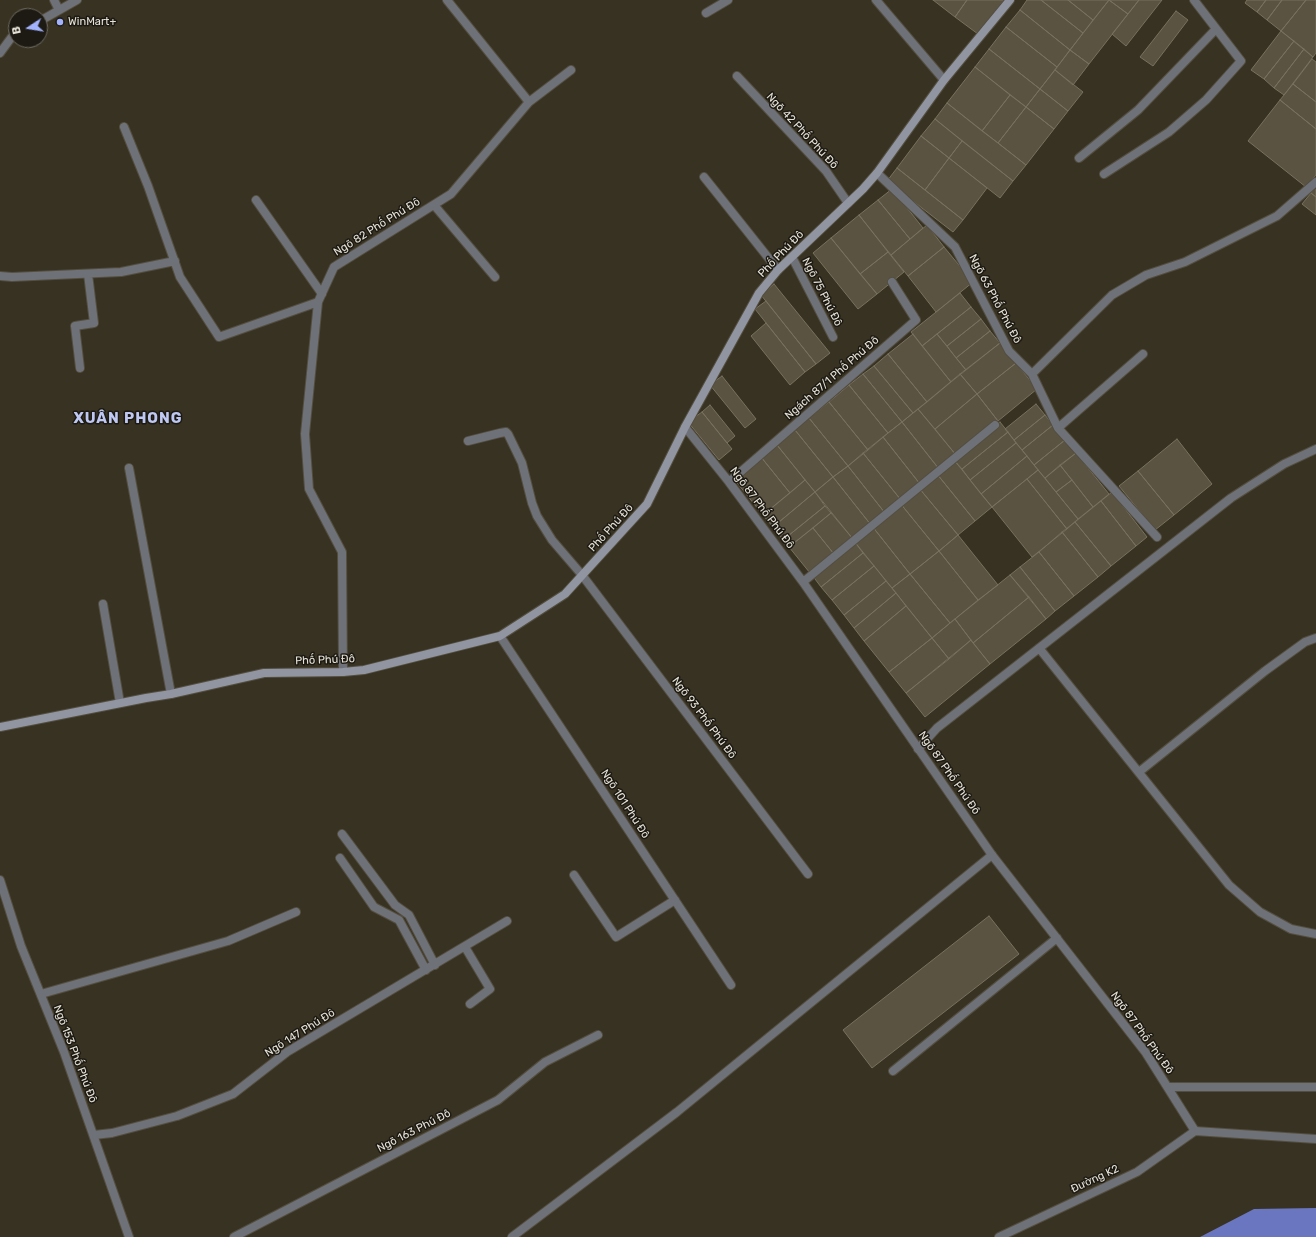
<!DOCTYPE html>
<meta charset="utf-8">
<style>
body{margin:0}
#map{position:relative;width:1316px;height:1237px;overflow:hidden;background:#383222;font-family:Rubik,sans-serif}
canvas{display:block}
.north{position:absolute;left:8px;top:8px;width:40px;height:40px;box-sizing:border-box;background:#1d1a13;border:1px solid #6e6a62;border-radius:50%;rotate:258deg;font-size:11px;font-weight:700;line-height:16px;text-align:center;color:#e7e3d9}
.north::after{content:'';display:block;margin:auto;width:14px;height:18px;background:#a2b2fd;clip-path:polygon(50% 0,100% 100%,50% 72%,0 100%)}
</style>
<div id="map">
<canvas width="1316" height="1237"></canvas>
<div class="north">B</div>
</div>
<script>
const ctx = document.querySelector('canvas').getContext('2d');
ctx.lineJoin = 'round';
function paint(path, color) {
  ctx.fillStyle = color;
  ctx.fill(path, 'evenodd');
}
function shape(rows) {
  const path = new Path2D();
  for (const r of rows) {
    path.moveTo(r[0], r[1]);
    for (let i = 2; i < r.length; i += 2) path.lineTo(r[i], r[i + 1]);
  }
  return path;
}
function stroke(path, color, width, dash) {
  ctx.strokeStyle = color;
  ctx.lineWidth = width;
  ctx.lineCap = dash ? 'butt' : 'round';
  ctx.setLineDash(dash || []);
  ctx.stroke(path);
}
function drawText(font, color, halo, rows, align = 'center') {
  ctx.font = font + ' Rubik,sans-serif';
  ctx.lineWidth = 3;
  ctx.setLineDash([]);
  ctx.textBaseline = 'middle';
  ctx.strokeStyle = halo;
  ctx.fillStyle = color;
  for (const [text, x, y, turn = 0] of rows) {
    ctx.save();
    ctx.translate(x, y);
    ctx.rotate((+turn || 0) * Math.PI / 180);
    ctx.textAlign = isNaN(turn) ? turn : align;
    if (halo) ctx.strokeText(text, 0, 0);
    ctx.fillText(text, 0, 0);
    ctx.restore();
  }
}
const water = shape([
 [1316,1208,1316,1237,1200,1237,1254,1209]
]);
const building = shape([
 [933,0,967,0,955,17,933,0],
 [967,0,1004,0,978,34,955,17,967,0],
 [1027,0,1041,0,1083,33,1070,50,1020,10,1027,0],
 [1041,0,1068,0,1093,20,1083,33,1041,0],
 [1068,0,1109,0,1093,20,1068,0],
 [1109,0,1128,14,1089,64,1070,50,1109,0],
 [1109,0,1139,0,1128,14,1109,0],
 [1139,0,1162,0,1126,46,1112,34,1139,0],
 [1247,0,1266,0,1257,12,1245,3,1247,0],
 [1266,0,1282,0,1267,20,1257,12,1266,0],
 [1282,0,1306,0,1281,31,1267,20,1282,0],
 [1306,0,1316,0,1316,53,1313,57,1281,31,1306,0],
 [1020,10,1070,50,1057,67,1006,27,1020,10],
 [1176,11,1188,20,1153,66,1140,57,1176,11],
 [1006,27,1057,67,1040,89,989,49,1006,27],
 [1281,31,1294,41,1264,79,1251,70,1281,31],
 [1294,41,1304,49,1274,88,1264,79,1294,41],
 [989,49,1040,89,1026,107,975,67,989,49],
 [1304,49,1313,57,1284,95,1274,88,1304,49],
 [1070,50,1089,64,1073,85,1055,70,1070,50],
 [1312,59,1316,62,1316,102,1293,84,1312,59],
 [975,67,1010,95,982,131,947,103,975,67],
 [1055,70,1083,92,1068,111,1040,89,1055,70],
 [1293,84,1316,102,1316,129,1280,100,1293,84],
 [1040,89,1068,111,1054,129,1026,107,1040,89],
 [1010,95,1026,107,998,143,982,131,1010,95],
 [1280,100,1316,129,1316,175,1306,187,1248,141,1280,100],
 [947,103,1026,165,1013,181,935,119,947,103],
 [1026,107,1054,129,1026,165,998,143,1026,107],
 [935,119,962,141,949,158,921,136,935,119],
 [921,136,949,158,925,190,897,168,921,136],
 [962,141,1013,181,1000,198,949,158,962,141],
 [949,158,987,188,963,220,925,190,949,158],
 [897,168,963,220,953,232,887,181,897,168],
 [1316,186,1316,197,1311,193,1316,186],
 [892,189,923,228,910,239,878,200,892,189],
 [1311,193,1316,197,1316,215,1302,204,1311,193],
 [878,200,910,239,891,255,859,215,878,200],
 [859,215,888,252,860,274,831,238,859,215],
 [927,225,944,247,908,276,891,255,927,225],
 [831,238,877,294,858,309,813,253,831,238],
 [944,247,973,282,936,312,908,276,944,247],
 [888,252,904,272,877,294,860,274,888,252],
 [774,284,830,353,816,364,761,295,774,284],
 [960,293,971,307,922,346,911,332,960,293],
 [766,301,816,364,805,372,755,309,766,301],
 [971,307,981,319,947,346,937,334,971,307],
 [981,319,990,331,956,358,947,346,981,319],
 [766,323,805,372,790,385,751,336,766,323],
 [990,331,1000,343,966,370,956,358,990,331],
 [913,334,951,382,927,402,888,354,913,334],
 [937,334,966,370,951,382,922,346,937,334],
 [1000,343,1016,363,977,394,960,374,1000,343],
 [888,354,927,402,913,413,874,366,888,354],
 [1016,363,1037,389,998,421,977,394,1016,363],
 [874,366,913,413,902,422,863,374,874,366],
 [863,374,902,422,888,433,849,385,863,374],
 [960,374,977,394,935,429,918,409,960,374],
 [722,376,756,419,745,428,710,385,722,376],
 [849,385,888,433,868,450,829,402,849,385],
 [977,394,998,421,956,455,935,429,977,394],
 [829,402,868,450,848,466,809,418,829,402],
 [1036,404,1045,415,1014,440,1005,429,1036,404],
 [710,405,735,436,727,443,702,412,710,405],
 [918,409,956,455,939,469,902,422,918,409],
 [702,412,732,449,719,460,688,422,702,412],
 [1045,415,1053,425,1022,450,1014,440,1045,415],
 [809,418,848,466,833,477,795,430,809,418],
 [902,422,939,469,920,484,883,437,902,422],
 [1000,422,1008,432,962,469,954,460,1000,422],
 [1053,425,1065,440,1034,465,1022,450,1053,425],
 [795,430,833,477,815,492,777,445,795,430],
 [1008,432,1016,443,970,480,962,469,1008,432],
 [883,437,920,484,901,500,863,453,883,437],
 [1177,439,1212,484,1174,515,1138,471,1177,439],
 [1065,440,1076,453,1045,478,1034,465,1065,440],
 [1016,443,1027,456,981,494,970,480,1016,443],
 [777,445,805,480,790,493,761,457,777,445],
 [863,453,901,500,885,513,848,466,863,453],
 [1076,453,1109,494,1093,507,1060,465,1076,453],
 [1027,456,1038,470,992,507,981,494,1027,456],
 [761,457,790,493,763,515,734,479,761,457],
 [954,460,992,507,975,521,937,474,954,460],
 [1060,465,1072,480,1056,492,1045,478,1060,465],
 [848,466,885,513,871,525,833,477,848,466],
 [1038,470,1078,519,1067,529,1027,479,1038,470],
 [1138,471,1174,515,1155,530,1119,486,1138,471],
 [937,474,975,521,958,535,919,488,937,474],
 [833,477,871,525,853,539,815,492,833,477],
 [1027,479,1067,529,1032,557,992,507,1027,479],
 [805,480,815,492,773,527,763,515,805,480],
 [1072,480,1093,507,1078,519,1056,492,1072,480],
 [919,488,958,535,939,551,900,503,919,488],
 [815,492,825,506,783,540,773,527,815,492],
 [1112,492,1147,537,1136,546,1101,501,1112,492],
 [1101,501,1136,546,1111,566,1075,522,1101,501],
 [900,503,939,551,910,574,872,526,900,503],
 [825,506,831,513,789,547,783,540,825,506],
 [831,513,853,539,834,554,813,528,831,513],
 [1075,522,1111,566,1098,577,1062,532,1075,522],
 [872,526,910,574,892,588,854,541,872,526],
 [813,528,834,554,810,573,789,547,813,528],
 [1062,532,1098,577,1074,596,1039,552,1062,532],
 [958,535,998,585,978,600,939,551,958,535],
 [854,541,863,553,821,587,812,575,854,541],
 [939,551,978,600,950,623,910,574,939,551],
 [1039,552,1074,596,1055,611,1020,567,1039,552],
 [863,553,874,566,832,600,821,587,863,553],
 [874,566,886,581,844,615,832,600,874,566],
 [1020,567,1055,611,1046,619,1010,575,1020,567],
 [910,574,950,623,932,638,892,588,910,574],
 [1010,575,1029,597,973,643,955,619,1010,575],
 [886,581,896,593,854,628,844,615,886,581],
 [896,593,906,606,864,641,854,628,896,593],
 [1029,597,1046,619,990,664,973,643,1029,597],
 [906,606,932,638,889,672,864,641,906,606],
 [955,619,971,640,949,659,932,638,955,619],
 [932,638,949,659,906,693,889,672,932,638],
 [971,640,990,664,925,717,906,693,971,640],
 [989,916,1019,954,872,1068,843,1030,989,916]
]);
const lane = shape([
 [54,0,59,10],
 [447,0,529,102],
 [876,0,944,80],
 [706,13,728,0],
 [40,21,77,0],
 [0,53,11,38,16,35],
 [737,76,826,171,848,203],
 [124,127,148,186,180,277,219,337,318,302],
 [1079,158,1138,110,1216,29],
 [877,173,955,247,1009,351,1032,374,1058,428,1157,537],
 [1104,174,1169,132,1206,100,1241,61,1194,0],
 [704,177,720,197,778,270],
 [256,200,322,294],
 [434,205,495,277],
 [792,257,833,337],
 [0,276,12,277,121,272,175,261],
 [80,368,75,326,94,323,88,274],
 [1032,374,1112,295,1146,275,1185,262,1277,216,1316,182],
 [685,427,729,482,803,582,992,855,1146,1053,1195,1131],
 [1058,428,1143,354],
 [468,441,500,433,506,432,508,434,522,463,532,503,537,516,552,540,582,575,808,874],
 [129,468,171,694],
 [729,482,916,320,892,282],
 [803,582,995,425],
 [103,604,120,703],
 [500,636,731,985],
 [343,672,342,552,309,489,305,434,318,302,334,267,451,194,529,102,571,70],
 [342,834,395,905,409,915,435,965],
 [340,858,374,907,399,920,426,970],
 [574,875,616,937,675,900],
 [465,947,490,989,470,1004],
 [41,994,228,941,296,912],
 [893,1071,1057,938],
 [94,1135,112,1133,177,1116,233,1094,287,1052,507,921],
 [234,1237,498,1100,545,1062,598,1035]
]);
const street = shape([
 [1039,648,1229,885,1260,912,1291,929,1316,934],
 [918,749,937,728,1231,498,1284,464,1316,449],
 [1139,772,1265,671,1305,642,1316,638],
 [0,880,21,946,64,1052,129,1237],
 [1168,1087,1316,1087],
 [512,1237,677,1112,992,855],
 [999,1237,1137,1172,1195,1131,1316,1139]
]);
const secondary = shape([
 [0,727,146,698,171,694,264,673,343,672,364,670,500,636,565,594,647,504,685,427,759,293,778,270,863,189,877,173,944,80,1010,0]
]);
const markers = [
 [60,22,4,"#a2b2fd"]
];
const poiNames = [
 ["WinMart+",68,22]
];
const streetNames = [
 ["Ngõ 42 Phố Phú Đô",802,131,47],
 ["Ngõ 82 Phố Phú Đô",377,227,-32],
 ["Phố Phú Đô",781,254,-46],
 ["Ngõ 75 Phú Đô",822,292,63],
 ["Ngõ 63 Phố Phú Đô",995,299,62],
 ["Ngách 87/1 Phố Phú Đô",832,378,-41],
 ["Ngõ 87 Phố Phú Đô",762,508,53],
 ["Phố Phú Đô",611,528,-48],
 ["Phố Phú Đô",325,660,-2],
 ["Ngõ 93 Phố Phú Đô",704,718,53],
 ["Ngõ 87 Phố Phú Đô",949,773,55],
 ["Ngõ 101 Phú Đô",625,804,57],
 ["Ngõ 147 Phú Đô",300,1033,-32],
 ["Ngõ 87 Phố Phú Đô",1142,1033,54],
 ["Ngõ 153 Phố Phú Đô",75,1054,69],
 ["Ngõ 163 Phú Đô",414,1131,-27],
 ["Đường K2",1095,1179,-25]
];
const districtNames = [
 ["XUÂN PHONG",128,419]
];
paint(water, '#6a77c0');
paint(building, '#5a5342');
stroke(building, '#78715f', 1);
stroke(lane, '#544e3f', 10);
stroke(street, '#544e3f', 10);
stroke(secondary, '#544e3f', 10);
stroke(lane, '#6f7179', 8);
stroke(street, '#6f7179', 8);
stroke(secondary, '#9195a1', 8);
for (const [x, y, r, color] of markers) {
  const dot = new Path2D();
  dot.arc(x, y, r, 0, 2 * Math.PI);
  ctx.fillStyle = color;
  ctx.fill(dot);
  stroke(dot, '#1d1a13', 1.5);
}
drawText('11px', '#e7e3d9', '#1d1a13', poiNames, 'left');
drawText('11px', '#e7e3d9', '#1d1a13', streetNames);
ctx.letterSpacing = '1px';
drawText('bold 15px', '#bec8f2', '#1d1a13', districtNames);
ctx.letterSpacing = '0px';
</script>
